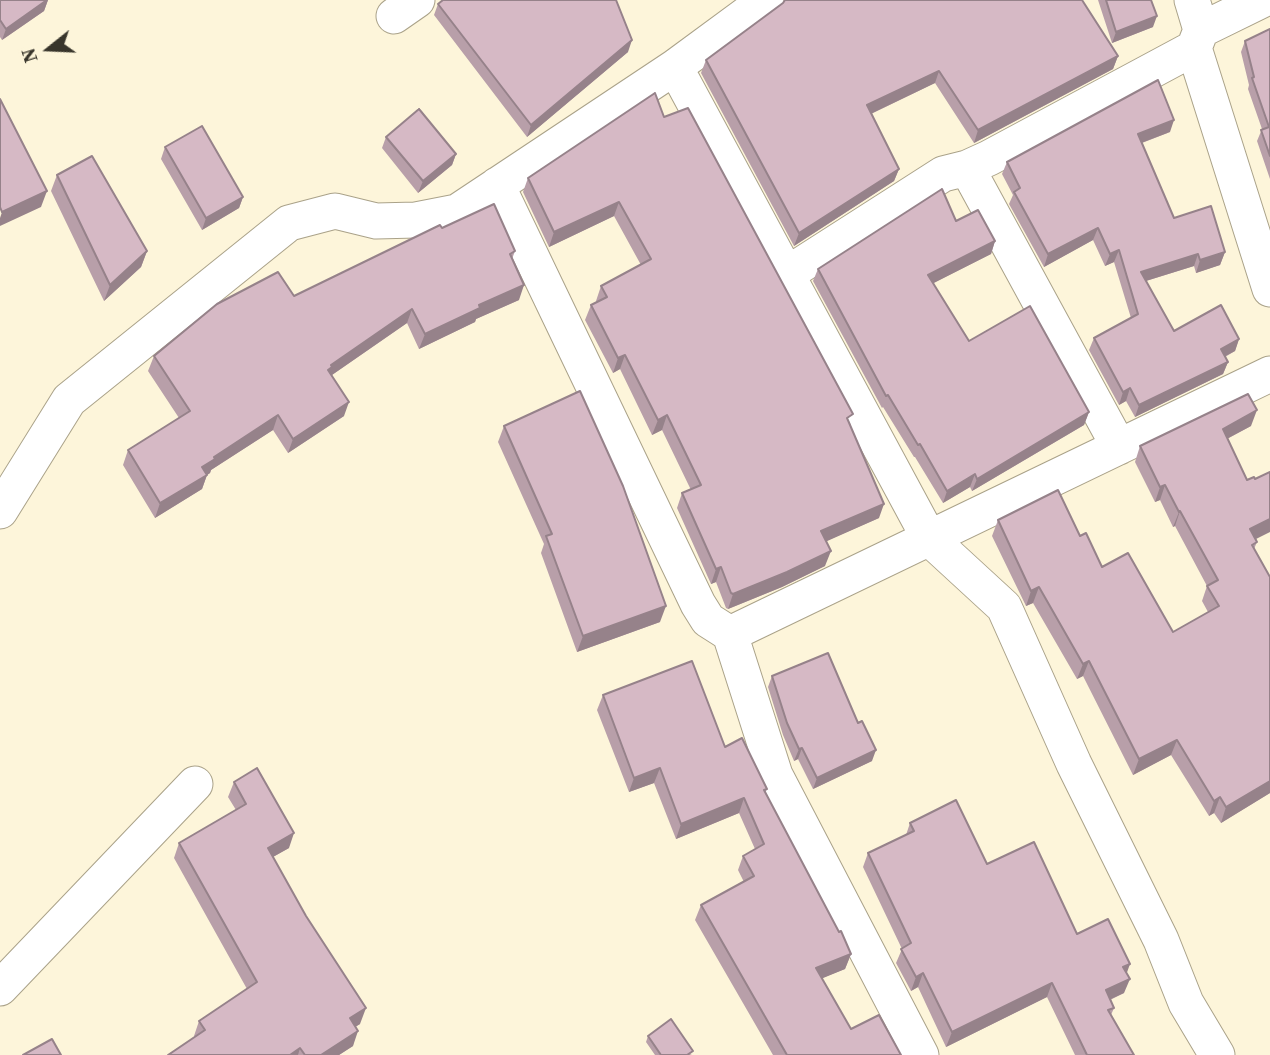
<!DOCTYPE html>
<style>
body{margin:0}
#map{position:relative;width:1270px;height:1055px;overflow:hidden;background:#fdf5da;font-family:"Source Serif 4",serif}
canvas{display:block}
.north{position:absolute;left:14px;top:14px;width:70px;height:70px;-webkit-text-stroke:5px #fdf5da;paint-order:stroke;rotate:252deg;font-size:19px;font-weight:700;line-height:28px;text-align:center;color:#38352b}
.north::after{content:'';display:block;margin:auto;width:24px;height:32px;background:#38352b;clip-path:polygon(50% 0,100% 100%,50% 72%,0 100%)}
</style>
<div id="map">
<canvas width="1270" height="1055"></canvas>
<div class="north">N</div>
</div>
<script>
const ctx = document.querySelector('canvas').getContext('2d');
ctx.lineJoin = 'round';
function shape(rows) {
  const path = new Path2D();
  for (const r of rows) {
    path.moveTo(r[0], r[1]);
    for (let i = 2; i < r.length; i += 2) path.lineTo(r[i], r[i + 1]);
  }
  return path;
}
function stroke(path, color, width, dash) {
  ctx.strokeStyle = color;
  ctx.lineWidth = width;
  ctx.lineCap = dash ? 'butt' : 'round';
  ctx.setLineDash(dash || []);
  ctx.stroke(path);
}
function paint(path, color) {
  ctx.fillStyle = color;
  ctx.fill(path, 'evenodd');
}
const street = shape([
 [1192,0,1201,30,1194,48,1270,289],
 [394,16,417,0],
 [1201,30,1262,0],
 [675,67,929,538,1004,607,1074,764,1161,940,1186,1003,1217,1055],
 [967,168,1119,447],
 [497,185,698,604,708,620,730,634,1270,374],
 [787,274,943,174,967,168,989,158,1194,48],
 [0,511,69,400,289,223,335,211,376,221,416,220,457,212,675,67,766,0],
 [730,634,775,775,921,1055],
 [0,988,195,784]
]);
const wall = shape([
 [0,0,48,0,44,11,2,40,0,37],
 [1098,0,1151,0,1153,27,1112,43],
 [783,3,1118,56,1113,69,974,143,935,83,871,114,899,169,894,181,794,246,701,73,706,60],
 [438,4,628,52,527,137,434,15],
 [1270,29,1270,179,1257,141,1262,129,1248,89,1249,85,1241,52,1245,41],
 [664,117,850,423,879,518,826,541,825,566,782,587,728,609,726,608,716,582,711,584,677,508,682,493,691,490,662,430,652,435,620,369,613,373,585,320,591,305,597,302,596,301,601,286,641,265,614,216,549,247,523,192,528,178],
 [1170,132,1142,143,1174,218,1225,252,1220,265,1196,273,1194,266,1146,281,1174,331,1239,339,1235,351,1225,357,1228,362,1223,374,1135,417,1126,401,1119,405,1089,350,1094,338,1131,318,1114,262,1105,266,1093,240,1044,267,1009,204,1013,195,1002,174,1007,162],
 [386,137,456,154,452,165,418,193,382,148],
 [165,147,243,197,239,208,202,230,161,159],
 [57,175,147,251,141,267,104,301,51,191],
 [956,221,995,241,991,254,933,283,969,341,1089,412,1084,425,972,491,970,487,943,503,915,457,914,457,883,407,882,408,813,281,818,269],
 [442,228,515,251,512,259,519,300,476,319,475,322,419,349,407,323,332,375,344,416,288,453,273,430,211,470,210,473,207,475,202,489,155,518,123,465,128,450,179,418,148,371,154,356,294,296],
 [504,426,660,622,577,652,541,553,544,544,498,442],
 [1251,426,1227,439,1257,542,1254,549,1270,793,1221,823,1214,813,1209,816,1171,755,1133,775,1083,676,1077,679,1033,603,1026,606,992,536,998,520,1080,536,1102,567,1173,632,1208,612,1202,601,1207,586,1175,526,1173,527,1160,500,1155,502,1135,462,1140,446],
 [772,676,872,761,813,789,798,759,794,761,783,735,768,687],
 [603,695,725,747,767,789,765,793,851,954,845,969,822,978,851,1029,901,1055,773,1055,695,920,701,905,744,882,738,870,743,856,755,849,739,813,676,839,654,783,629,792,597,710],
 [234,782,289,848,273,857,360,1024,355,1027,353,1046,339,1055,168,1055,195,1037,194,1036,199,1021,247,989,174,858,179,843,236,810,228,797],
 [910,823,987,864,1126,973,1124,993,1110,1000,1114,1008,1111,1015,1134,1055,1075,1055,1047,997,946,1047,918,987,911,991,896,963,902,949,863,867,868,853,906,835],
 [648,1036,692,1055,655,1055,646,1042]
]);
const shadedWall = shape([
 [48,0,44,11,2,40,6,29],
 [1157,16,1153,27,1112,43,1116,32],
 [632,40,628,52,527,137,531,125],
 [1118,56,1113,69,974,143,978,130],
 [939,71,935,83,862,118,867,105],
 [1174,120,1170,132,1133,146,1138,134],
 [456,154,452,165,418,193,423,181],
 [899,169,894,181,794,246,799,233],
 [47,191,41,207,0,226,0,218,2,212],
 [243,197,239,208,202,230,206,218],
 [619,202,614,216,549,247,554,232],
 [1098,228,1093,240,1044,267,1048,254],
 [995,241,991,254,924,288,928,275],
 [1119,250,1114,262,1105,266,1110,254],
 [147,251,141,267,104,301,110,285],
 [1225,252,1220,265,1196,273,1200,260],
 [1198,254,1194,266,1136,284,1141,272],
 [524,285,519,300,476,319,475,322,419,349,425,334,479,305],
 [412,309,407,323,329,377,328,370,331,365],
 [1239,339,1235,351,1216,361,1221,349],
 [625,355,620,369,613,373,618,358],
 [1228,362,1223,374,1135,417,1139,405],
 [1130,388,1126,401,1119,405,1123,392],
 [349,402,344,416,288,453,293,439],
 [1257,410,1251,426,1217,444,1223,429],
 [1089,412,1084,425,972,491,977,479],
 [278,415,273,430,211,470,210,473,207,475,202,489,155,518,160,503,214,457],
 [667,415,662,430,652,435,658,420],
 [975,474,970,487,943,503,947,491],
 [1165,485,1160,500,1155,502,1160,487],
 [884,504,879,518,816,546,821,531],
 [1180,511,1175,526,1173,527,1179,512],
 [1270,519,1270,532,1244,545,1250,529],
 [831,551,825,566,782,587,728,609,733,594],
 [721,567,716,582,711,584,716,569],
 [1039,587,1033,603,1026,606,1031,591],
 [666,606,660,622,577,652,583,636],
 [1089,661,1083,676,1077,679,1083,664],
 [1177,740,1171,755,1133,775,1139,759],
 [802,748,798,759,794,761,799,749],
 [876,750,872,761,813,789,817,778],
 [660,768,654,783,629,792,634,778],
 [1270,781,1270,793,1221,823,1226,807],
 [1220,797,1214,813,1209,816,1214,801],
 [744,798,739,813,676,839,681,824],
 [294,833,289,848,262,863,268,848],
 [851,954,845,969,811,983,816,968],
 [1130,964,1125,978,1123,967],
 [923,973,918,987,911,991,916,977],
 [1130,979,1124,993,1100,1004,1106,990],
 [1052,983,1047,997,946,1047,952,1032],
 [366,1008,360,1024,345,1033,350,1018],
 [358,1031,353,1046,339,1055,321,1055],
 [300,1048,298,1055,290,1055]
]);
const building = shape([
 [0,0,47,0,6,29,0,20,0,0],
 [443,0,616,0,632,40,531,125,438,4,443,0],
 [785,0,1082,0,1118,56,978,130,939,71,867,105,899,169,799,233,706,60,783,3,785,0],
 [1106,0,1151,0,1157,16,1116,32,1106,0],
 [1270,29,1270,156,1261,130,1269,127,1252,78,1254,77,1245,41,1270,29],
 [1158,80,1174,120,1138,134,1174,218,1211,206,1225,252,1200,260,1198,254,1141,272,1174,331,1221,305,1239,339,1221,349,1228,362,1139,405,1130,388,1123,392,1094,338,1138,314,1119,250,1110,254,1098,228,1048,254,1014,192,1020,188,1007,162,1158,80],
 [655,93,664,117,688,108,853,414,847,418,884,504,821,531,831,551,787,572,733,594,731,593,721,567,716,569,682,493,701,485,667,415,658,420,625,355,618,358,591,305,607,297,601,286,651,259,619,202,554,232,528,178,655,93],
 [0,99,47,191,2,212,0,207,0,99],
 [419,109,456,154,423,181,386,137,419,109],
 [202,126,243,197,206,218,165,147,202,126],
 [92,156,147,251,110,285,57,175,92,156],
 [942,189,956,221,978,210,995,241,928,275,969,341,1030,306,1089,412,977,479,975,474,947,491,920,444,918,445,888,395,886,396,818,269,942,189],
 [494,204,515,251,510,254,524,285,479,305,480,308,425,334,412,309,331,365,332,367,328,370,349,402,293,439,278,415,214,457,215,459,202,467,207,475,160,503,128,450,190,411,154,356,217,304,278,272,294,296,440,225,442,228,494,204],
 [580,391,623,486,666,606,583,636,546,536,552,534,504,426,580,391],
 [1248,394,1257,410,1223,429,1247,480,1254,477,1255,479,1270,472,1270,519,1250,529,1257,542,1252,545,1270,577,1270,781,1226,807,1220,797,1214,801,1177,740,1139,759,1089,661,1083,664,1039,587,1031,591,998,520,1058,490,1080,536,1086,533,1102,567,1128,553,1173,632,1219,606,1207,586,1218,580,1180,511,1179,512,1165,485,1160,487,1140,446,1248,394],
 [828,653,858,723,862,721,876,750,817,778,802,748,799,749,787,723,772,676,828,653],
 [692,661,725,747,742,738,767,789,764,790,839,932,841,931,851,954,816,968,851,1029,879,1015,901,1055,787,1055,701,905,754,876,743,856,764,844,744,798,681,824,660,768,634,778,603,695,692,661],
 [257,768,294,833,268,848,306,916,366,1008,350,1018,358,1031,321,1055,305,1055,300,1048,290,1055,168,1055,205,1030,199,1021,257,982,179,843,246,804,234,782,257,768],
 [956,800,987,864,1034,842,1077,934,1108,919,1130,964,1123,967,1130,979,1106,990,1114,1008,1108,1010,1134,1055,1087,1055,1052,983,952,1032,923,973,916,977,901,949,911,943,868,853,914,831,910,823,956,800],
 [671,1019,693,1051,687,1055,661,1055,648,1036,671,1019],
 [52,1039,61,1055,23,1055,52,1039]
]);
stroke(street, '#aaa289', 37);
stroke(street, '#fff', 35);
paint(wall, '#b89fa9');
paint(shadedWall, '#96828a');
paint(building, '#d6b9c5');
stroke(building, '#96828a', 2);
</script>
